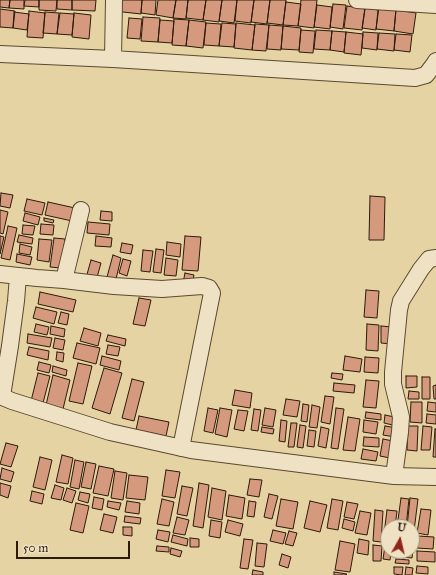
<!DOCTYPE html>
<style>
body{margin:0}
#map{position:relative;width:436px;height:575px;overflow:hidden;background:#e6d3a4;font-family:"IM FELL Great Primer",serif}
canvas{display:block}
.north{position:absolute;left:380px;top:519px;width:40px;height:40px;box-sizing:border-box;background:#efe2c4;border:1px solid #a1927a;border-radius:50%;rotate:8deg;font-size:11px;font-weight:700;line-height:16px;text-align:center;color:#2c1b0a}
.north::after{content:'';display:block;margin:auto;width:14px;height:18px;background:#8f2418;clip-path:polygon(50% 0,100% 100%,50% 72%,0 100%)}
.scale{position:absolute;left:16px;top:541px;width:114px;height:18px;box-sizing:border-box;border:2px solid #2c1b0a;border-top:0;padding-left:5px;font-size:12px;line-height:14px;white-space:nowrap;color:#2c1b0a;-webkit-text-stroke:3px #efe2c4;paint-order:stroke}
</style>
<div id="map">
<canvas width="436" height="575"></canvas>
<div class="north">U</div>
<div class="scale">50 m</div>
</div>
<script>
const ctx = document.querySelector('canvas').getContext('2d');
ctx.lineJoin = 'round';
function paint(path, color) {
  ctx.fillStyle = color;
  ctx.fill(path, 'evenodd');
}
function shape(rows) {
  const path = new Path2D();
  for (const r of rows) {
    path.moveTo(r[0], r[1]);
    for (let i = 2; i < r.length; i += 2) path.lineTo(r[i], r[i + 1]);
  }
  return path;
}
function stroke(path, color, width, dash) {
  ctx.strokeStyle = color;
  ctx.lineWidth = width;
  ctx.lineCap = dash ? 'butt' : 'round';
  ctx.setLineDash(dash || []);
  ctx.stroke(path);
}
const building = shape([
 [0,0,10,0,9,8,0,7,0,0],
 [10,0,24,0,24,9,9,8,10,0],
 [25,0,39,0,39,7,24,6,25,0],
 [39,0,57,0,56,11,39,10,39,0],
 [57,0,72,0,72,10,57,9,57,0],
 [72,0,96,0,95,11,72,10,72,0],
 [115,0,142,0,141,14,114,11,115,0],
 [142,0,156,0,155,15,141,13,142,0],
 [158,0,176,0,173,18,156,15,158,0],
 [176,0,188,0,186,19,173,18,176,0],
 [188,0,206,0,203,20,186,18,188,0],
 [206,0,222,0,219,22,203,20,206,0],
 [222,0,237,0,234,23,219,21,222,0],
 [237,0,254,0,251,23,235,21,237,0],
 [254,0,270,0,267,24,251,22,254,0],
 [270,0,286,0,283,25,267,23,270,0],
 [301,0,317,0,314,28,298,26,301,0],
 [286,2,301,4,298,26,283,25,286,2],
 [333,4,346,5,343,29,330,27,333,4],
 [317,5,332,7,330,29,314,27,317,5],
 [347,6,365,9,362,30,344,28,347,6],
 [379,7,396,9,394,31,376,29,379,7],
 [365,8,378,10,376,30,362,28,365,8],
 [0,9,15,11,13,28,0,27,0,9],
 [396,10,416,13,413,34,394,31,396,10],
 [29,11,45,13,43,38,27,37,29,11],
 [14,12,29,14,27,30,13,28,14,12],
 [45,12,59,13,57,34,43,33,45,12],
 [60,13,74,14,72,35,57,34,60,13],
 [74,13,91,15,89,39,72,37,74,13],
 [143,17,160,18,158,42,141,41,143,17],
 [129,18,142,19,140,39,127,38,129,18],
 [174,19,189,20,186,46,172,45,174,19],
 [160,20,174,21,172,43,158,42,160,20],
 [189,20,206,22,203,48,186,46,189,20],
 [206,23,221,24,219,46,204,45,206,23],
 [222,23,236,24,234,47,219,46,222,23],
 [236,23,255,25,252,50,234,48,236,23],
 [255,24,269,25,266,51,252,50,255,24],
 [269,25,283,26,281,50,267,49,269,25],
 [283,26,301,28,299,50,281,49,283,26],
 [301,30,315,31,313,53,299,52,301,30],
 [316,30,332,31,330,50,314,49,316,30],
 [332,31,346,32,344,52,330,50,332,31],
 [346,32,363,34,361,55,344,53,346,32],
 [363,32,378,33,377,50,362,48,363,32],
 [379,33,395,34,394,51,377,49,379,33],
 [396,34,412,35,410,52,394,50,396,34],
 [1,193,13,195,10,208,0,206,1,193],
 [370,196,385,197,384,240,369,240,370,196],
 [27,199,45,203,42,215,24,211,27,199],
 [48,202,75,208,72,221,45,215,48,202],
 [0,210,8,212,3,234,0,233,0,210],
 [101,211,112,212,112,221,100,220,101,211],
 [25,213,40,217,38,225,23,221,25,213],
 [44,218,54,220,53,223,44,221,44,218],
 [88,222,110,224,109,235,87,233,88,222],
 [41,224,54,225,53,235,40,234,41,224],
 [23,225,35,226,33,235,22,234,23,225],
 [8,226,17,228,10,260,1,258,8,226],
 [19,235,33,238,32,244,17,242,19,235],
 [0,236,4,237,0,254,0,236],
 [96,236,112,238,111,247,95,246,96,236],
 [185,236,201,237,198,271,182,270,185,236],
 [54,238,65,239,61,268,50,267,54,238],
 [39,239,52,240,49,262,37,260,39,239],
 [167,242,181,244,180,257,166,255,167,242],
 [122,243,133,245,131,254,120,252,122,243],
 [20,244,32,247,30,255,19,253,20,244],
 [156,249,164,250,161,273,153,272,156,249],
 [143,250,153,251,150,272,141,271,143,250],
 [17,254,32,257,30,265,16,262,17,254],
 [113,255,121,258,116,279,107,277,113,255],
 [166,258,178,260,176,276,164,275,166,258],
 [123,259,131,261,127,276,119,273,123,259],
 [91,260,101,263,96,281,86,278,91,260],
 [185,273,194,275,192,285,183,283,185,273],
 [366,290,379,291,377,318,364,317,366,290],
 [40,292,76,300,73,312,38,304,40,292],
 [139,298,151,300,145,326,133,324,139,298],
 [36,307,57,312,54,324,33,318,36,307],
 [61,312,69,314,67,325,58,323,61,312],
 [36,324,49,327,47,335,34,332,36,324],
 [367,324,379,325,378,351,366,350,367,324],
 [51,326,65,329,64,337,50,334,51,326],
 [381,326,392,327,391,344,381,343,381,326],
 [84,328,101,333,98,346,80,341,84,328],
 [28,334,52,338,50,347,27,343,28,334],
 [108,335,126,339,125,346,106,341,108,335],
 [55,338,65,340,63,350,53,348,55,338],
 [77,343,100,348,96,364,73,358,77,343],
 [108,345,120,347,118,356,106,354,108,345],
 [29,347,49,351,48,360,27,355,29,347],
 [57,352,64,353,63,362,56,360,57,352],
 [102,356,121,361,119,370,100,365,102,356],
 [345,356,362,359,360,372,343,370,345,356],
 [365,357,379,358,378,373,364,372,365,357],
 [39,362,51,365,49,373,37,370,39,362],
 [78,363,92,366,83,404,69,401,78,363],
 [53,366,67,370,66,376,52,372,53,366],
 [104,368,122,373,110,414,92,408,104,368],
 [38,373,50,376,43,403,31,401,38,373],
 [332,373,343,374,342,380,331,378,332,373],
 [53,375,70,380,63,409,46,405,53,375],
 [406,376,417,376,417,387,406,388,406,376],
 [422,377,430,377,430,399,422,399,422,377],
 [132,379,144,382,134,421,122,418,132,379],
 [366,380,379,381,376,408,363,407,366,380],
 [334,383,355,385,354,393,333,391,334,383],
 [436,385,436,399,434,399,433,386,436,385],
 [235,390,252,393,250,408,232,405,235,390],
 [409,391,419,392,419,399,408,399,409,391],
 [325,396,334,397,330,424,321,422,325,396],
 [286,399,300,401,297,417,283,415,286,399],
 [411,402,422,402,422,423,410,422,411,402],
 [428,402,436,403,436,412,427,411,428,402],
 [303,404,309,405,307,422,301,421,303,404],
 [312,405,320,407,317,428,309,427,312,405],
 [208,408,218,410,213,433,204,431,208,408],
 [220,408,232,410,227,437,215,434,220,408],
 [265,408,276,410,273,427,262,425,265,408],
 [336,408,344,409,338,449,331,448,336,408],
 [254,409,261,410,258,431,251,430,254,409],
 [238,410,248,411,244,431,234,429,238,410],
 [366,412,381,414,381,420,365,418,366,412],
 [427,414,436,415,436,424,426,423,427,414],
 [385,415,399,418,397,426,384,423,385,415],
 [139,416,169,422,166,436,136,430,139,416],
 [348,417,360,419,355,451,343,450,348,417],
 [281,420,287,421,285,442,279,441,281,420],
 [364,420,378,422,376,434,363,432,364,420],
 [291,423,297,423,294,447,288,447,291,423],
 [300,425,306,426,303,448,297,447,300,425],
 [385,426,397,428,395,437,383,435,385,426],
 [408,426,418,426,417,451,407,450,408,426],
 [423,426,432,427,430,450,421,450,423,426],
 [262,427,274,429,273,434,261,432,262,427],
 [321,427,329,429,326,448,318,446,321,427],
 [435,429,436,429,436,457,433,457,435,429],
 [309,430,316,431,314,447,307,446,309,430],
 [364,437,379,438,379,447,363,446,364,437],
 [383,439,393,441,390,458,380,456,383,439],
 [6,443,18,446,11,467,0,464,6,443],
 [363,449,378,452,376,461,361,459,363,449],
 [62,455,73,458,68,484,56,482,62,455],
 [40,457,52,460,45,490,33,487,40,457],
 [75,460,84,462,79,489,70,487,75,460],
 [86,462,96,464,91,489,81,487,86,462],
 [99,466,114,469,108,496,93,493,99,466],
 [2,468,14,472,11,482,0,479,2,468],
 [166,470,180,472,175,498,162,496,166,470],
 [115,471,127,473,123,500,111,498,115,471],
 [129,475,148,477,145,500,126,498,129,475],
 [250,479,262,480,259,497,247,495,250,479],
 [0,483,11,486,8,498,0,495,0,483],
 [199,483,209,485,203,528,193,526,199,483],
 [55,485,64,488,61,500,51,498,55,485],
 [182,486,193,488,187,516,177,514,182,486],
 [67,488,76,491,72,503,63,500,67,488],
 [212,488,226,491,222,520,208,517,212,488],
 [32,491,44,494,42,504,30,501,32,491],
 [80,492,90,494,88,503,78,500,80,492],
 [269,494,278,496,272,519,264,517,269,494],
 [229,495,245,498,242,519,226,516,229,495],
 [94,497,104,499,102,510,92,508,94,497],
 [401,498,409,499,406,527,397,527,401,498],
 [410,498,418,499,412,547,412,527,407,527,410,498],
 [162,499,174,502,169,526,157,524,162,499],
 [281,499,298,502,293,529,276,526,281,499],
 [332,499,343,501,338,530,327,528,332,499],
 [108,501,121,503,119,510,107,507,108,501],
 [127,501,140,503,139,514,125,512,127,501],
 [249,501,256,502,254,517,247,516,249,501],
 [310,501,327,505,320,532,304,528,310,501],
 [347,502,358,504,354,519,344,517,347,502],
 [76,503,89,506,83,533,70,530,76,503],
 [421,509,431,510,428,535,417,533,421,509],
 [375,510,383,511,381,542,373,541,375,510],
 [387,510,397,511,395,527,388,527,388,542,383,542,387,510],
 [360,511,371,513,367,535,355,533,360,511],
 [104,514,117,517,113,533,100,530,104,514],
 [125,516,141,518,140,524,124,522,125,516],
 [177,517,189,520,185,535,173,533,177,517],
 [344,519,355,522,353,531,342,528,344,519],
 [211,520,222,522,220,538,209,536,211,520],
 [228,520,243,524,240,536,225,532,228,520],
 [123,527,132,527,132,536,123,535,123,527],
 [158,530,170,532,168,542,156,539,158,530],
 [273,530,286,533,283,544,270,541,273,530],
 [289,531,297,533,293,546,285,544,289,531],
 [173,535,188,539,187,546,171,542,173,535],
 [418,536,434,537,433,549,417,548,418,536],
 [190,538,199,539,199,547,190,547,190,538],
 [244,539,253,540,248,569,240,568,244,539],
 [359,539,369,541,368,555,357,553,359,539],
 [340,541,355,544,350,572,335,570,340,541],
 [257,543,267,544,264,567,255,566,257,543],
 [373,545,382,546,381,561,373,561,373,545],
 [157,546,169,547,169,552,156,551,157,546],
 [385,546,388,546,388,551,391,551,390,560,383,559,385,546],
 [171,548,182,551,180,557,170,554,171,548],
 [412,550,413,550,412,558,394,556,395,551,412,551,412,550],
 [417,551,435,552,435,562,417,561,417,551],
 [282,554,291,557,288,568,279,565,282,554],
 [396,559,409,560,409,564,395,563,396,559],
 [417,566,428,567,428,574,416,573,417,566],
 [394,567,403,567,402,575,394,574,394,567],
 [406,567,413,568,412,575,405,575,406,567],
 [253,570,263,572,263,575,252,575,253,570],
 [334,572,347,574,346,575,334,575,334,572]
]);
const minor = shape([
 [357,0,436,5],
 [0,54,113,59,415,78,426,75,435,63,436,61],
 [113,59,114,0],
 [0,274,37,278,64,280,114,286,162,289,202,286,209,288,212,293,181,448],
 [64,280,81,210],
 [0,396,12,401,110,432,191,450,394,476,436,477],
 [2,396,10,346,16,301,18,276],
 [394,476,400,432,401,417,393,384,393,372,399,310,401,301,421,269,429,259,436,258]
]);
paint(building, '#d5997d');
stroke(building, '#2c1b0a', 1);
stroke(minor, '#5a4930', 18);
stroke(minor, '#efe2c4', 16);
</script>
